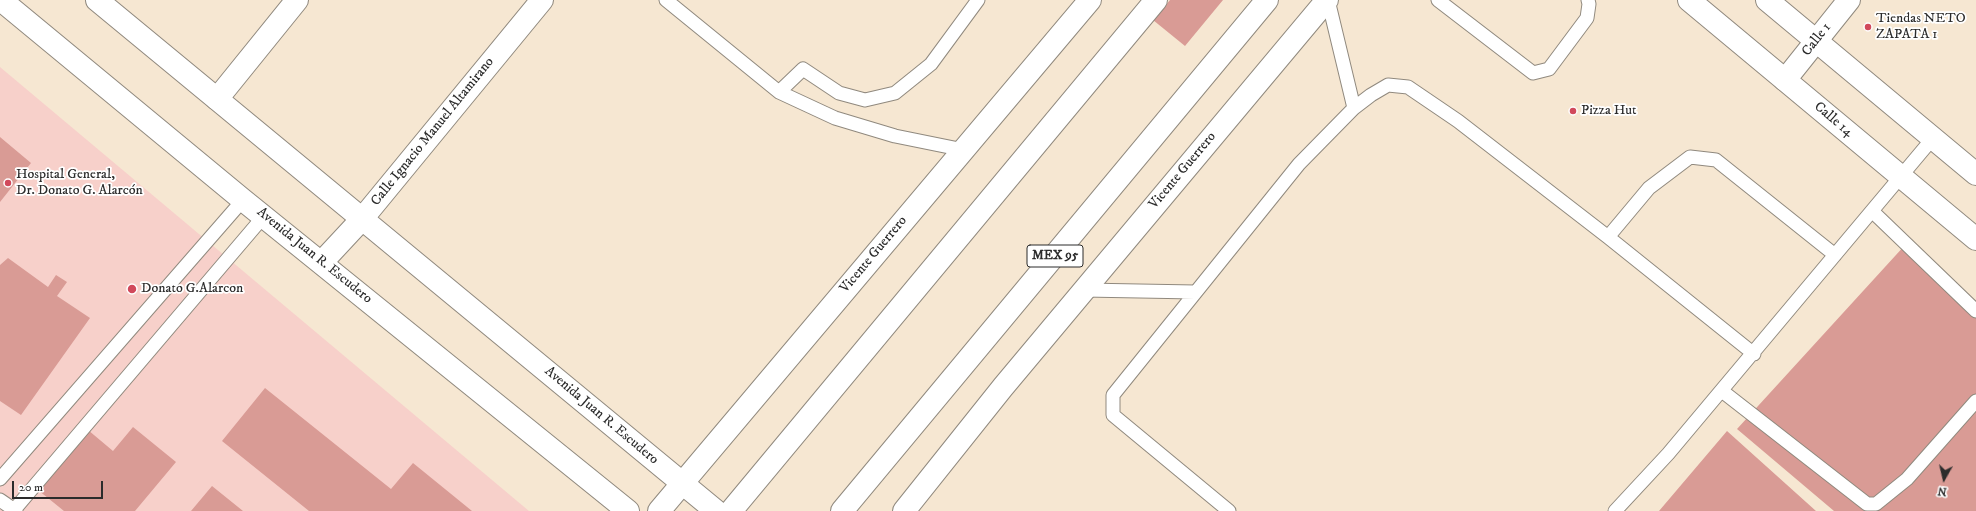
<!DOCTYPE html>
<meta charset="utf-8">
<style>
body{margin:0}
#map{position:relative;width:1976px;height:511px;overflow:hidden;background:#f6e7d2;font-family:"IM FELL DW Pica",serif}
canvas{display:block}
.north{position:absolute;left:1924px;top:459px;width:40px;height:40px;-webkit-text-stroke:3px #fff;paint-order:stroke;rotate:188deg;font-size:11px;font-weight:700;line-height:16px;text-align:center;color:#2b2b2b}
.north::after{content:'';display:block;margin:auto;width:14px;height:18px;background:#2b2b2b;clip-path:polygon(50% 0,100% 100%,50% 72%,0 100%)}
.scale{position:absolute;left:12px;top:481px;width:91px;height:18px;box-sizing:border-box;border:2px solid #2b2b2b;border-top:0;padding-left:5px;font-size:12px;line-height:14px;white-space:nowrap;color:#2b2b2b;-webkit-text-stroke:3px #fff;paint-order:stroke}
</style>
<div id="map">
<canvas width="1976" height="511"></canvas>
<div class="north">N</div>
<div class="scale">20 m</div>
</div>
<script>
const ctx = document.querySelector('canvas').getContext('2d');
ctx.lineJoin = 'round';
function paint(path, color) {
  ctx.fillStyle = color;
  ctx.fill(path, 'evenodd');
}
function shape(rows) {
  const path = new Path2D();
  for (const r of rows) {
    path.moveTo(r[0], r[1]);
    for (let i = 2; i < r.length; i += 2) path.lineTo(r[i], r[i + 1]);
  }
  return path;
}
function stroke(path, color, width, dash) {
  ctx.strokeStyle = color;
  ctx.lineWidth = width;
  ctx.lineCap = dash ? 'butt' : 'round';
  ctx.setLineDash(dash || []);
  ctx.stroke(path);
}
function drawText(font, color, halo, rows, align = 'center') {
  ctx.font = font + ' "IM FELL DW Pica",serif';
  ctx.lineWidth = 3.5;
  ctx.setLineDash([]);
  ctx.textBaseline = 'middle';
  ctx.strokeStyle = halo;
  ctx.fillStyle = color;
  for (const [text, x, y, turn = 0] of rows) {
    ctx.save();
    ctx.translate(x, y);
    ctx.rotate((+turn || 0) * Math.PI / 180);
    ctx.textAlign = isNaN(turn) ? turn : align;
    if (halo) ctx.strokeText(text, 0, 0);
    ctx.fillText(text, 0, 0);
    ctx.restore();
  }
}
const built = shape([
 [0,67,529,511,0,511]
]);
const building = shape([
 [1170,0,1223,0,1185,46,1153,20],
 [0,137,31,163,0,202],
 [1906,244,1976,305,1976,511,1834,511,1737,429],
 [8,258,48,287,56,275,67,282,57,296,90,318,21,415,0,401,0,265],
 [265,388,391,489,413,463,472,511,309,511,222,441],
 [133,427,176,462,135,511,64,511,38,490,88,430,113,451],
 [1727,431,1816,511,1659,511],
 [212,486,243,511,191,511]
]);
const service = shape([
 [666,0,779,92,835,118,895,136,964,150],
 [1328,0,1354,108],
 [1438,0,1533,73,1549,69,1587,18,1589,4,1588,0],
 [779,92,803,69,839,93,865,100,895,93,931,64,978,0],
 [1872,211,1976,311],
 [1608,237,1649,188,1690,157,1716,160,1835,255],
 [1084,290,1195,292],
 [1722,391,1867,504,1876,504,1907,479,1976,401],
 [0,479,243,200],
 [0,500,16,511],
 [14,510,264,216],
 [1229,511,1113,415,1113,395,1299,164,1354,108,1371,95,1388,85,1408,87,1458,121,1608,237,1754,354],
 [1615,511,1668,454,1933,138]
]);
const minor = shape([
 [1785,80,1849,0],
 [217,99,297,0],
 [322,262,362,219,542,0]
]);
const secondary = shape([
 [1,0,243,200,628,511],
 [97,0,716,511],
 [1689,0,1976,239],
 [1767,0,1976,174],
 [659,511,1090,0],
 [904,511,1003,387,1327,0]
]);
const primary = shape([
 [731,511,1156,0],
 [842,511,1267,0]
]);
const markers = [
 [1868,27,4,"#d1495b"],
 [1573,111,4,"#d1495b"],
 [8,183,4,"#d1495b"],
 [132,289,5,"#d1495b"]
];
const shields = [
 [1055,256,56]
];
const shieldNames = [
 ["MEX 95",1055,256]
];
const poiNames = [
 ["Tiendas NETO",1876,19],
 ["ZAPATA 1",1876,35],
 ["Pizza Hut",1581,111],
 ["Hospital General,",16,175],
 ["Dr. Donato G. Alarcón",16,191],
 ["Donato G.Alarcon",141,289]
];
const streetNames = [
 ["Calle 1",1817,40,-52],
 ["Calle 14",1833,120,40],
 ["Calle Ignacio Manuel Altamirano",433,132,-51],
 ["Vicente Guerrero",1183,171,-50],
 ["Vicente Guerrero",874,255,-50],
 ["Avenida Juan R. Escudero",314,256,39],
 ["Avenida Juan R. Escudero",601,416,40]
];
paint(built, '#f7d0ca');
paint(building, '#d99b95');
stroke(service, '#90897e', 15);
stroke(minor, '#90897e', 24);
stroke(secondary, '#90897e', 24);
stroke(primary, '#90897e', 24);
stroke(service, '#fff', 13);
stroke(minor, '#fff', 22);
stroke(secondary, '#fff', 22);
stroke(primary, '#fff', 22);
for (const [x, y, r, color] of markers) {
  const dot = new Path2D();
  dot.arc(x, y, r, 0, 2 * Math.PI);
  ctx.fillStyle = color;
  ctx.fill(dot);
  stroke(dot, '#fff', 1.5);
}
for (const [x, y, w] of shields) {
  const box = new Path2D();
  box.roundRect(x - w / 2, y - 11, w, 22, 3);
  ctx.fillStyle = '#fff';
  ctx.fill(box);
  stroke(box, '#2b2b2b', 1);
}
drawText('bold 13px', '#2b2b2b', null, shieldNames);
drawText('14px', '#2b2b2b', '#fff', poiNames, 'left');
drawText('14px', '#2b2b2b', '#fff', streetNames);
</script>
